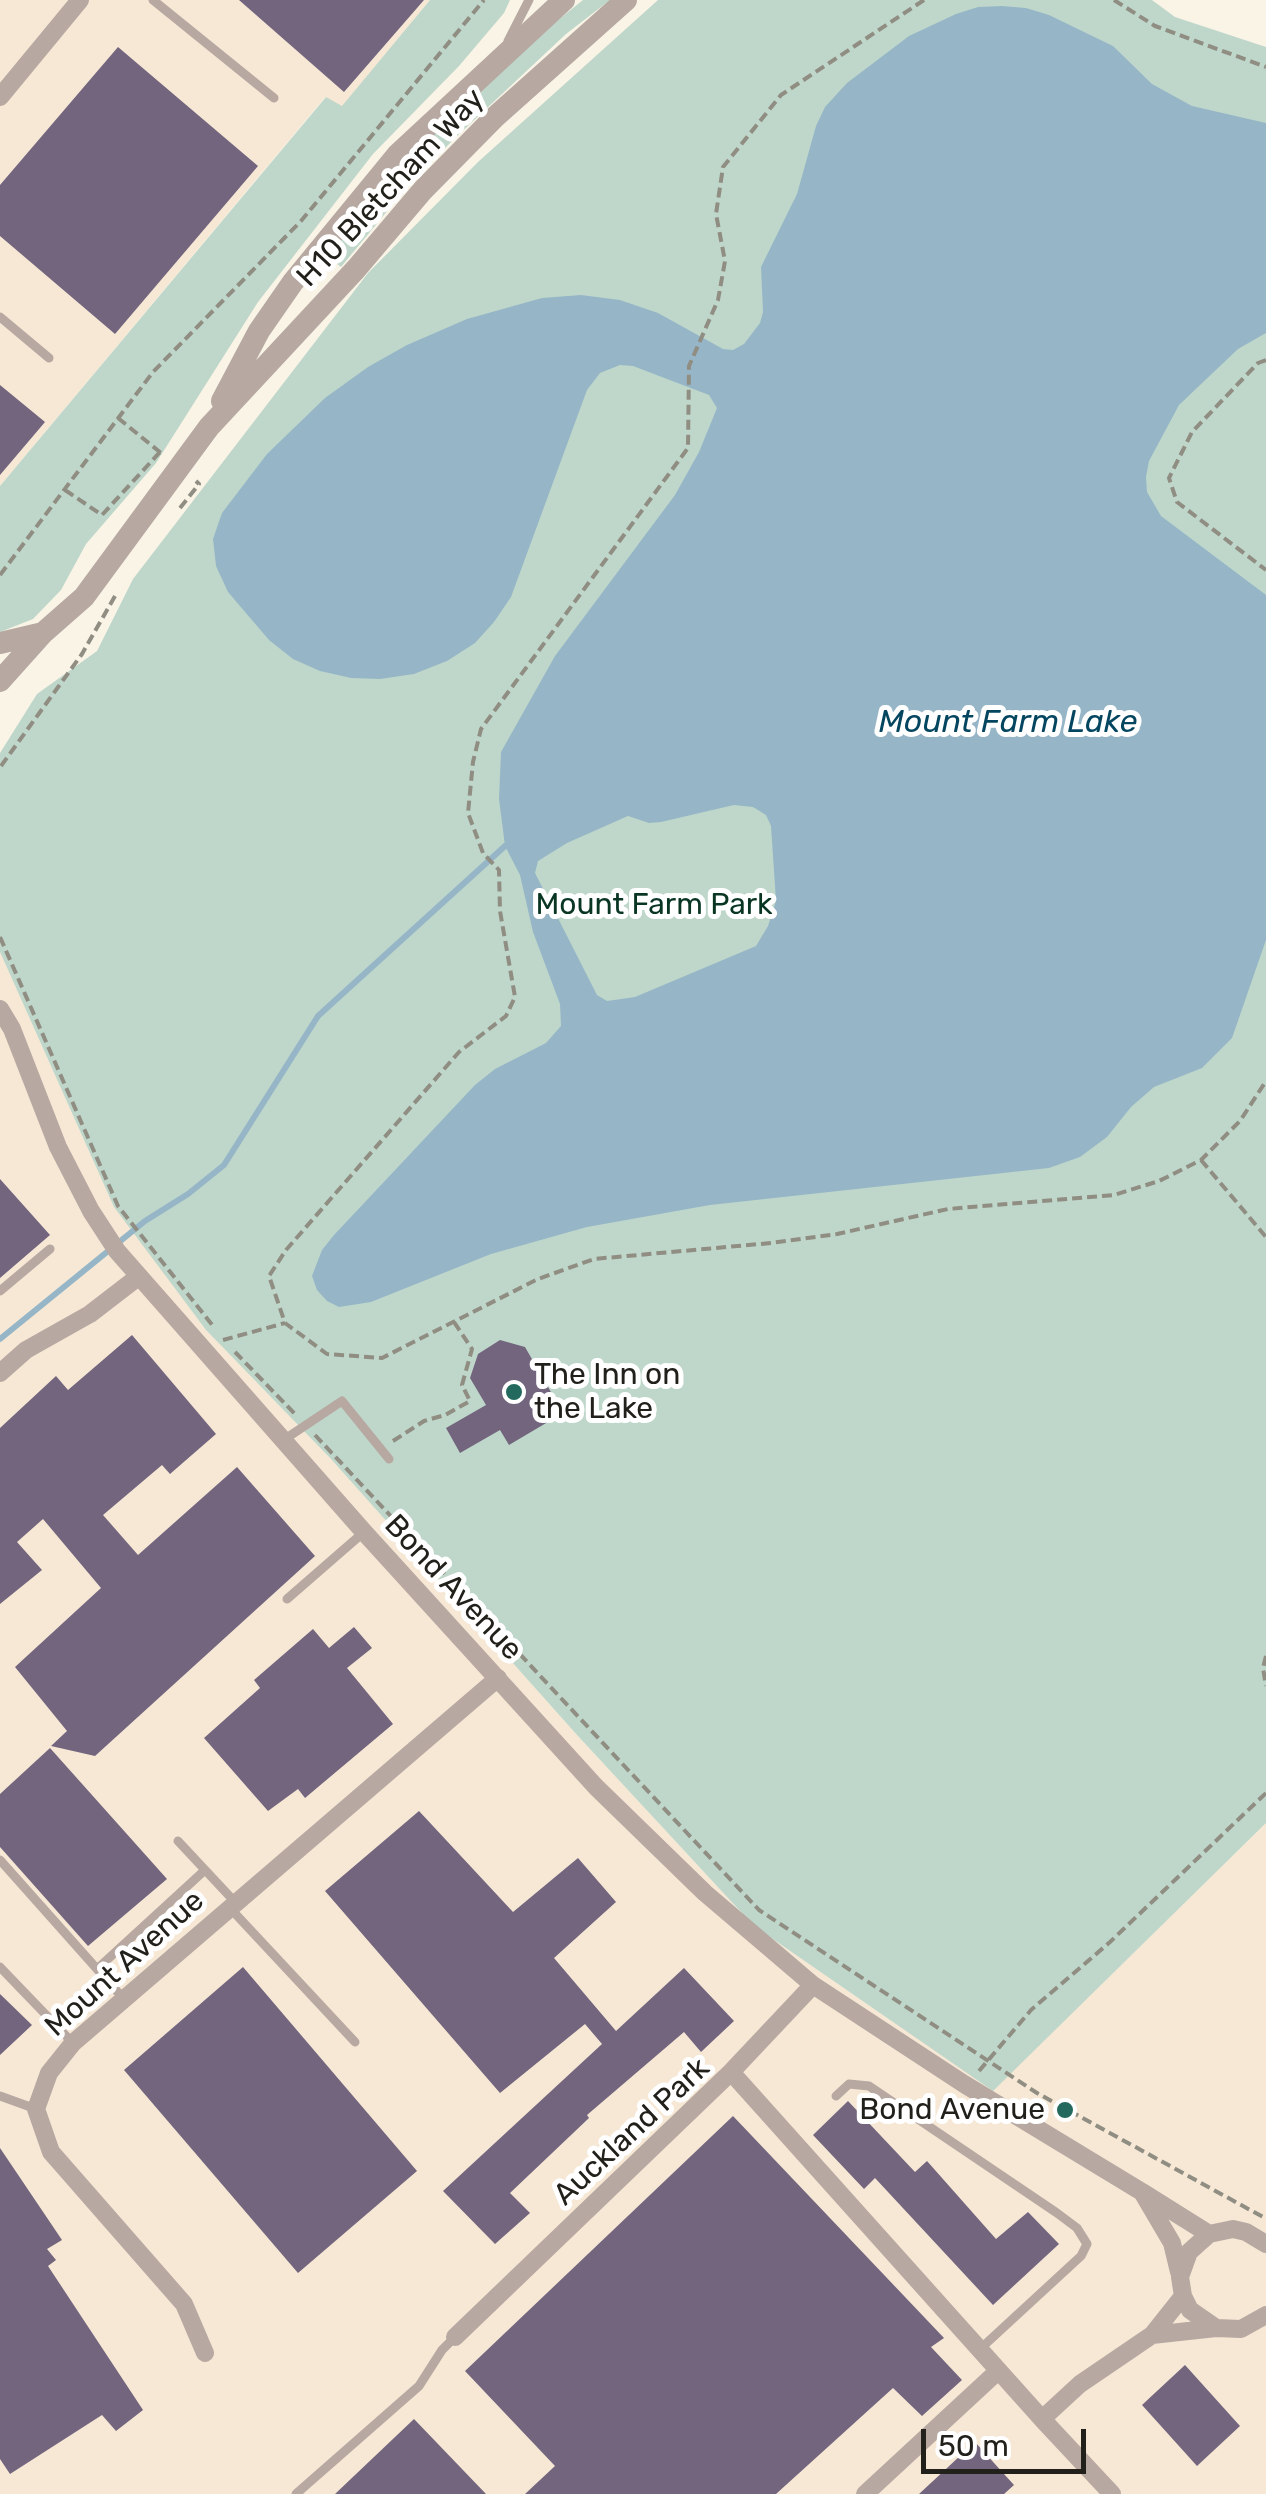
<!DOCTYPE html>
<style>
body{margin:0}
#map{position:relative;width:1266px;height:2494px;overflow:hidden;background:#f9f4e6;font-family:Rubik,sans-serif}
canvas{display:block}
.scale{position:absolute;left:921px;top:2429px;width:165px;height:45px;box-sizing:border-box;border:5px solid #21201b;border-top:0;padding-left:12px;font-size:30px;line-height:35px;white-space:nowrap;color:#21201b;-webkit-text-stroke:8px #fff;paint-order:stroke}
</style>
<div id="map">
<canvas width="1266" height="2494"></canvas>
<div class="scale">50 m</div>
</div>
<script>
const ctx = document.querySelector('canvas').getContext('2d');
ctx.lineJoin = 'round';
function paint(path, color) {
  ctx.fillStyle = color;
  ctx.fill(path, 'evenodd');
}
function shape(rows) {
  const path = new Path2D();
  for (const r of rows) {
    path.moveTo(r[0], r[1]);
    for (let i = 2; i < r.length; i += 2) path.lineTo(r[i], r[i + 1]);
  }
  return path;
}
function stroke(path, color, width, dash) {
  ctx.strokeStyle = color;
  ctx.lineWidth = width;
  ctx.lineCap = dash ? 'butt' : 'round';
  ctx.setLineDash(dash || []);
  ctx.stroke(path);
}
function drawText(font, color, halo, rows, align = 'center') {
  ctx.font = font + ' Rubik,sans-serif';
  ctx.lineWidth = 10;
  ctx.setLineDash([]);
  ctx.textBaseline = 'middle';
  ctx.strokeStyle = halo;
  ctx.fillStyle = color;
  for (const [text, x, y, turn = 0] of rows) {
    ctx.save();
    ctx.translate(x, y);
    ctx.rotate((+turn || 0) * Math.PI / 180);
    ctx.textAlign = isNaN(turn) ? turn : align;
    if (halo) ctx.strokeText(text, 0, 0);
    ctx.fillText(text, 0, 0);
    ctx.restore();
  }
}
const industrial = shape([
 [0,0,430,0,342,107,325,97,0,486],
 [0,952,114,1207,206,1330,331,1459,577,1735,754,1926,993,2090,1266,1823,1266,2494,0,2494]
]);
const green = shape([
 [430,0,510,0,504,13,459,66,373,154,258,302,156,463,86,544,61,590,33,619,0,632,0,486,326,97,342,106],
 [583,0,610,0,566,34,454,139,407,187,341,267,327,256,417,150,543,32],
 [658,0,1152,0,1175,17,1266,47,1266,1823,993,2091,754,1926,577,1735,331,1459,206,1330,114,1207,0,952,0,753,37,694,97,651,133,579,368,273,478,162]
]);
const water = shape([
 [1002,6,1026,8,1049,15,1113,46,1152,84,1192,106,1266,123,1266,333,1238,349,1179,405,1149,461,1146,477,1147,492,1161,516,1266,595,1266,940,1232,1038,1202,1068,1154,1087,1131,1107,1107,1137,1080,1157,1049,1168,710,1205,587,1227,491,1254,371,1302,339,1307,327,1301,317,1290,312,1276,322,1250,334,1235,475,1085,495,1069,546,1043,561,1026,560,1004,533,932,520,875,505,846,499,799,501,752,555,656,675,495,699,452,717,408,709,395,633,366,620,365,600,373,587,390,511,597,494,622,475,643,447,661,414,674,380,679,351,678,320,671,293,659,269,640,228,592,216,566,213,539,222,513,267,454,325,398,368,367,407,345,467,319,542,298,581,295,620,300,658,313,723,349,733,350,744,344,760,323,763,312,761,267,797,194,816,126,825,107,847,83,909,36,956,14,978,7],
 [734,805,753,807,766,815,771,826,776,901,768,926,756,946,635,997,607,1001,597,995,535,873,538,861,567,843,628,816,649,823,661,822]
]);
const stream = shape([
 [0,1339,145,1221,188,1194,224,1165,318,1016,505,846]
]);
const building = shape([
 [239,0,424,0,344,92],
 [118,47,258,166,115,334,0,236,0,185],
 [0,385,45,422,0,475],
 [0,1179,50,1235,0,1278],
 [132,1335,216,1434,170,1474,162,1465,103,1515,138,1555,237,1467,315,1556,95,1756,51,1746,67,1731,15,1667,101,1588,43,1519,17,1542,42,1570,0,1604,0,1428,56,1376,68,1390],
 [500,1340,525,1347,563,1413,509,1445,500,1430,460,1453,446,1428,486,1405,470,1378,478,1354],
 [354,1627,372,1648,347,1668,393,1724,305,1798,298,1789,268,1811,204,1738,260,1688,254,1680,313,1629,329,1648],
 [50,1748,167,1879,88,1946,0,1847,0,1794],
 [419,1811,513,1912,578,1858,616,1902,554,1958,616,2031,684,1968,734,2021,701,2052,684,2032,587,2115,589,2118,510,2193,530,2213,495,2244,443,2191,602,2044,585,2024,500,2093,325,1891],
 [243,1967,417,2171,298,2273,124,2070],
 [0,1994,32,2025,0,2055],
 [848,2101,915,2172,927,2161,996,2239,1028,2212,1059,2244,993,2305,875,2178,864,2189,813,2135],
 [733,2116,944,2338,931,2347,962,2380,922,2416,893,2388,776,2494,525,2494,555,2466,465,2371],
 [0,2148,62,2240,47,2249,56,2260,48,2266,143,2410,116,2431,102,2415,10,2474,0,2459],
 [1185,2365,1240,2426,1197,2466,1142,2405],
 [414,2419,486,2494,335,2494],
 [975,2442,1014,2485,1004,2494,919,2494]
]);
const path = shape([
 [924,0,781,95,723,167,716,214,725,261,718,300,689,366,688,448,481,729,473,762,468,813,483,853,499,870,500,911,515,997,506,1016,459,1052,286,1250,269,1276,285,1323,327,1354,382,1358,538,1279,594,1259,771,1243,837,1234,948,1209,1114,1195,1159,1181,1201,1160,1240,1121,1266,1081],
 [1114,0,1155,26,1266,67],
 [1266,360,1258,363,1192,432,1169,478,1177,502,1266,570],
 [118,418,161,453],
 [65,490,102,515,160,452],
 [180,508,199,484,196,481],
 [0,575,153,372,301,221,484,0],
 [1,766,82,654,115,596],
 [0,937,118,1206,213,1326],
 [1201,1160,1266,1237],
 [223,1340,285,1323],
 [235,1352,295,1414],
 [315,1435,759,1910,1037,2093,1263,2217],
 [393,1441,424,1421,445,1415,470,1401,462,1385,472,1349,454,1322],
 [1266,1656,1263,1668,1266,1686],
 [979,2071,1031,2010,1110,1942,1266,1793]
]);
const service = shape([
 [153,0,274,98],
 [508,41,529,0],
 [0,317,49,358],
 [0,1291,50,1249],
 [285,1439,342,1401,389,1459],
 [287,1599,364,1532],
 [178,1841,235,1902],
 [0,1860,97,1969,205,1870],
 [229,1907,355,2042],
 [0,1967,73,2043],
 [97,1969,123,1998],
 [0,2096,36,2109],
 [836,2096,849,2084,869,2086,1057,2213,1077,2228,1087,2244,1081,2256,979,2350],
 [296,2494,419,2386,442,2350,455,2337]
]);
const minor = shape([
 [0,97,80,0],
 [0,1009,12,1029,58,1147,91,1211,117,1251,364,1532,596,1787,705,1893,813,1985,964,2084,1142,2192],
 [0,1373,26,1350,90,1314,138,1277],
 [731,2072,813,1985],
 [1266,2244,1246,2232,1233,2229,1209,2234,1189,2252,1180,2277,1183,2296,1190,2310,1216,2328,1241,2329,1266,2315],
 [1179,2272,1172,2243,1142,2192,1209,2234],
 [1183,2296,1152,2335,1216,2328],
 [455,2337,731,2072,1042,2419],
 [205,2353,184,2304,51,2152,36,2109,49,2073,73,2043,498,1678],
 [865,2494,998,2371],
 [1112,2494,1042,2419,1080,2384,1152,2335]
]);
const tertiary = shape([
 [222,401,259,331,293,282,398,154,564,0],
 [0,643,43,633],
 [0,681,43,633,84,597,209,427,356,269,423,190,495,117,626,0]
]);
const markers = [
 [514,1392,10,"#23695e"],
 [1065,2110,10,"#23695e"]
];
const streetNames = [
 ["H10 Bletcham Way",391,188,-47],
 ["Bond Avenue",453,1588,47],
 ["Mount Avenue",125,1964,-42],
 ["Auckland Park",632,2132,-43]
];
const parkNames = [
 ["Mount Farm Park",654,905]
];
const poiNames = [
 ["The Inn on",534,1375],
 ["the Lake",534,1409],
 ["Bond Avenue",1045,2110,"right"]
];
const waterNames = [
 ["Mount Farm Lake",1008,723]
];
paint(industrial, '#f6e8d5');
paint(green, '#bfd7ca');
paint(water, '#96b6c7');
stroke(stream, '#96b6c7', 6);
paint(building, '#73657e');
stroke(path, '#908d83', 4, [10, 5]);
stroke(service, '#b7a8a2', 9);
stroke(minor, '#b7a8a2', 18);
stroke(tertiary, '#b7a8a2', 22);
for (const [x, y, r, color] of markers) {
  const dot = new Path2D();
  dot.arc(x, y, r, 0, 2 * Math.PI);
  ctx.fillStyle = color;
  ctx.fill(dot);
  stroke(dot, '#fff', 4);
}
drawText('30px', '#21201b', '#fff', streetNames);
drawText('30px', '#093523', '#fff', parkNames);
drawText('30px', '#21201b', '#fff', poiNames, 'left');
drawText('italic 32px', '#04465f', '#fff', waterNames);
</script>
